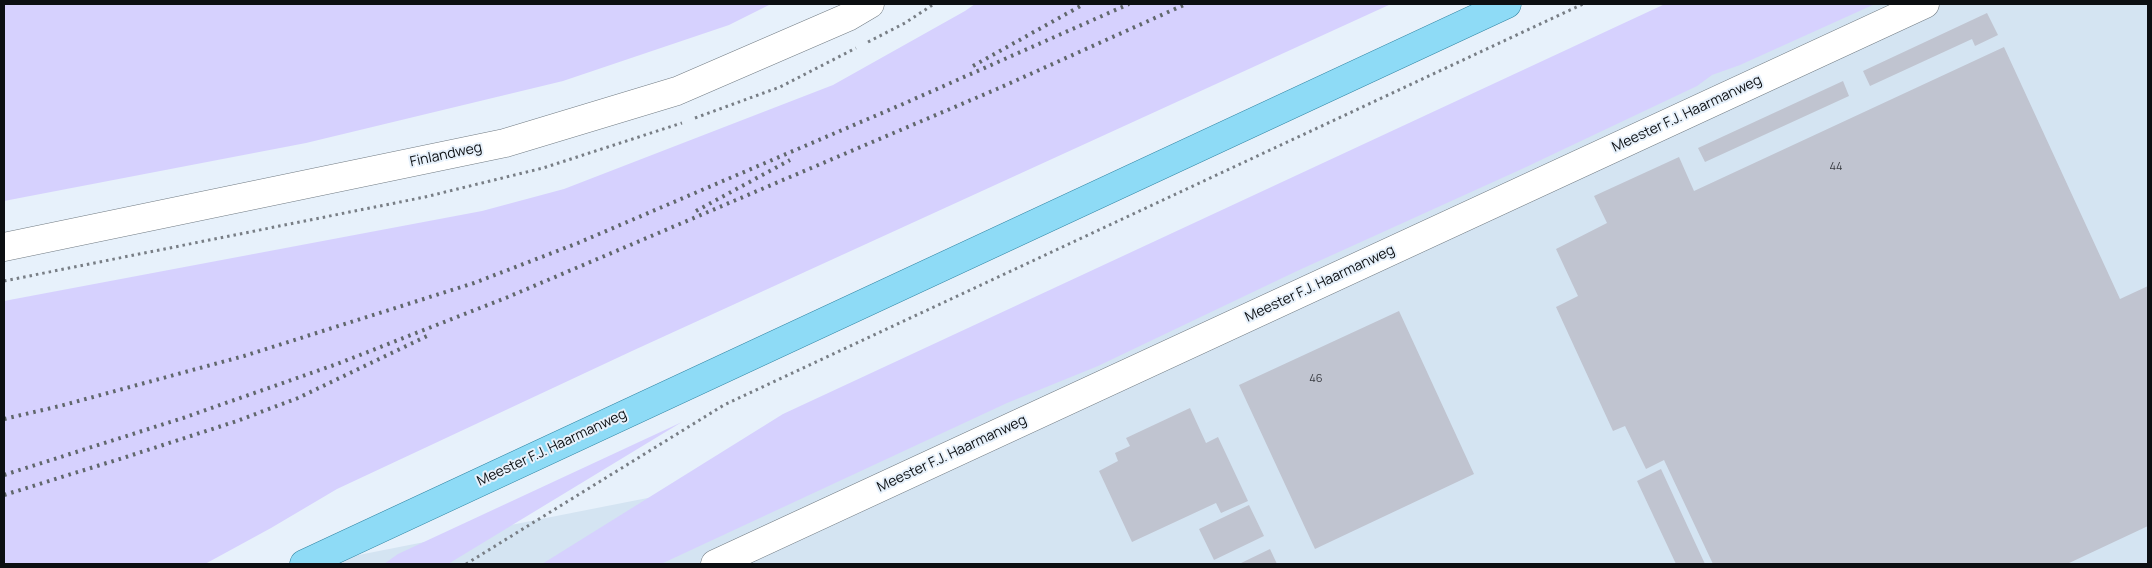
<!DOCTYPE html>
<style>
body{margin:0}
#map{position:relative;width:2152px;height:568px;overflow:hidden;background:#e7f1fb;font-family:Manrope,sans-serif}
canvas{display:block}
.frame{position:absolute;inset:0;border:5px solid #0c0f12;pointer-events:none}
</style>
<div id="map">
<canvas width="2152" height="568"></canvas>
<div class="frame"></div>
</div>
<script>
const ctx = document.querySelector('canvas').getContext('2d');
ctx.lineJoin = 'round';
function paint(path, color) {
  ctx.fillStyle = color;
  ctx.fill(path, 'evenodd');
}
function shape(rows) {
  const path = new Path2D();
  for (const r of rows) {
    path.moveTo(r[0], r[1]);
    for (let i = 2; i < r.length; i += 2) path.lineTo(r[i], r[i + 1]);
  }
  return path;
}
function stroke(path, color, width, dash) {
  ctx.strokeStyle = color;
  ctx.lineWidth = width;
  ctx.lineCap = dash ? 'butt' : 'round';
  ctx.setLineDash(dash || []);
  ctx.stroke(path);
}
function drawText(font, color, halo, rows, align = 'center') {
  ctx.font = font + ' Manrope,sans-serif';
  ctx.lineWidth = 4;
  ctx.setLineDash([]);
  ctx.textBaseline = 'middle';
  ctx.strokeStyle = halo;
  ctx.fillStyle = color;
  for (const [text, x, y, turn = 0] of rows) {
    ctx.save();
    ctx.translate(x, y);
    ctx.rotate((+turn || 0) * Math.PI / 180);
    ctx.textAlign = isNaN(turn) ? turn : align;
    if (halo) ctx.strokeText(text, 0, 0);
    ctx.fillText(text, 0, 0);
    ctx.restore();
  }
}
const built = shape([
 [1792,4,2148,4,2148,564,313,564,759,476]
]);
const green = shape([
 [4,4,771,4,729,25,563,81,306,143,4,201],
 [975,4,1391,4,632,351,337,489,271,528,205,564,4,564,4,301,482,211,564,189,833,85,965,11],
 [1665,4,1875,4,1740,65,1712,75,1697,86,1524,168,1297,271,1098,366,1007,403,661,564,542,564,783,414],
 [682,422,448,564,384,564,398,554]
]);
const building = shape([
 [1987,13,1998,35,1975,46,1972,39,1870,86,1863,71],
 [2004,47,2120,299,2148,286,2148,526,2067,564,1713,564,1664,460,1646,469,1625,426,1613,431,1556,307,1578,296,1556,249,1607,223,1594,196,1679,157,1694,191],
 [1843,81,1849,96,1705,162,1698,148],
 [1399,311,1474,474,1315,549,1239,385],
 [1190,408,1206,443,1218,437,1248,501,1221,513,1216,503,1132,542,1099,471,1118,461,1115,453,1130,446,1126,438],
 [1661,469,1705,564,1676,564,1637,481],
 [1249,505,1264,536,1214,560,1199,529],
 [1270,549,1277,564,1239,564]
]);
const path = shape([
 [868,42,905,23,934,4],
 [695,118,780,87,856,48],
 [4,281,425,197,543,168,682,123],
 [466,564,724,405,1583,4]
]);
const minor = shape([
 [4,247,505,143,677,91,848,17,870,4],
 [715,564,1925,4]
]);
const major = shape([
 [304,564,1507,4]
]);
const rail = shape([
 [973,66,1084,4],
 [696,211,790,160],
 [4,419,60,406,244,356,474,283,578,243,903,104,1129,4],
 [4,475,183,418,337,364,508,297,997,89,1186,4],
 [4,495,126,457,237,421,298,398,427,336]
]);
const numberNames = [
 ["44",1836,167],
 ["46",1316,379]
];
const streetNames = [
 ["Meester F.J. Haarmanweg",1687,114,-25],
 ["Finlandweg",446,155,-12],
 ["Meester F.J. Haarmanweg",1320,284,-25],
 ["Meester F.J. Haarmanweg",552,448,-25],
 ["Meester F.J. Haarmanweg",952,454,-25]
];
paint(built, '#d4e4f2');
paint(green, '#d6d1fe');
paint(building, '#c0c4d0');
stroke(minor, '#717b83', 29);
stroke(major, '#3084a2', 29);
stroke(path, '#787e85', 3, [2.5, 4]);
stroke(minor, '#fff', 28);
stroke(major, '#8edbf6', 28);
stroke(rail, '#61676c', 4, [2.5, 5]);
drawText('11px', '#393c42', null, numberNames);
drawText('14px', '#0c0f12', '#e7f1fb', streetNames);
</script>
